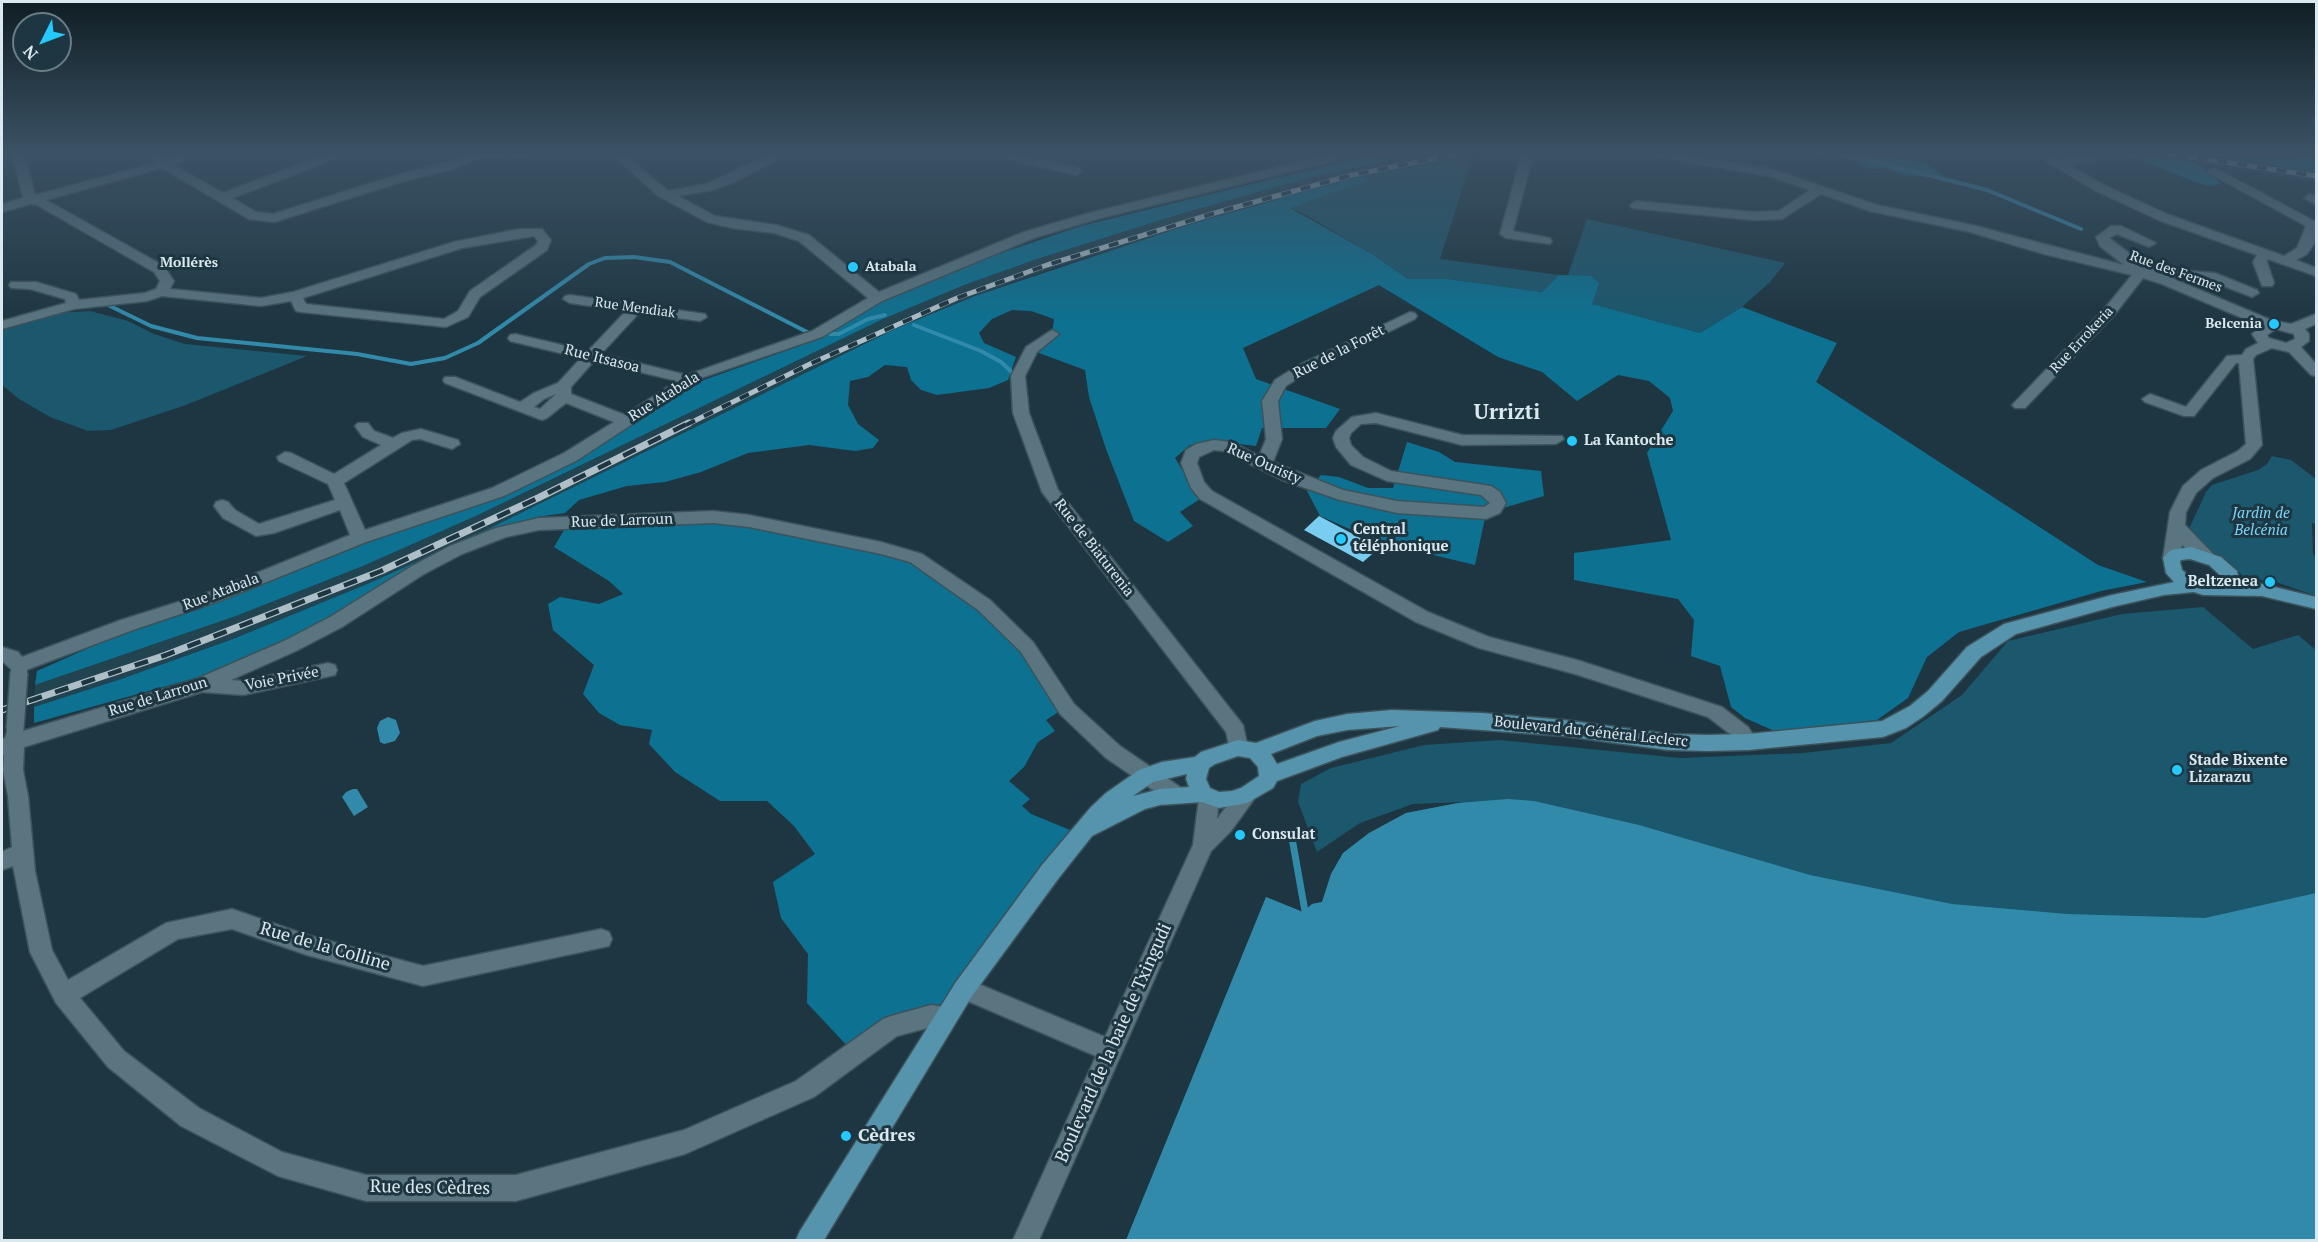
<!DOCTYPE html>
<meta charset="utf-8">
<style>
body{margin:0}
#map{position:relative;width:2318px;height:1242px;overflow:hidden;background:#1e3641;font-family:"PT Serif",serif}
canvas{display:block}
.frame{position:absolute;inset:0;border:3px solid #dae8ef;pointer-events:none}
.north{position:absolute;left:12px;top:12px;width:60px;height:60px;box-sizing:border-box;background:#1e3641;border:2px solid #697d87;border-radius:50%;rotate:228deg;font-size:16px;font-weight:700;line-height:24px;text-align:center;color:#dae8ef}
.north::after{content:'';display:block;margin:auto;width:21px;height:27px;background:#24c9fe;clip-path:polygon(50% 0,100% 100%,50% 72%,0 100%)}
</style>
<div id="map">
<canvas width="2318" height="1242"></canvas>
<div class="frame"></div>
<div class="north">N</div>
</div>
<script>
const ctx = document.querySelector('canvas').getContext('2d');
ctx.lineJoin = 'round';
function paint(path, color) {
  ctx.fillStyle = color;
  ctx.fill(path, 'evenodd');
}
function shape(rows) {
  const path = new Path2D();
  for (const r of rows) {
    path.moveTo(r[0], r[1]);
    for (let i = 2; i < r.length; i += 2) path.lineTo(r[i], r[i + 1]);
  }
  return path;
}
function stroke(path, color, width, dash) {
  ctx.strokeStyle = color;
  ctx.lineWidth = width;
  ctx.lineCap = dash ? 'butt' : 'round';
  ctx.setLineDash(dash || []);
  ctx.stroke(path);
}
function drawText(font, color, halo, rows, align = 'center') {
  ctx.font = font + ' "PT Serif",serif';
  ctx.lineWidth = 6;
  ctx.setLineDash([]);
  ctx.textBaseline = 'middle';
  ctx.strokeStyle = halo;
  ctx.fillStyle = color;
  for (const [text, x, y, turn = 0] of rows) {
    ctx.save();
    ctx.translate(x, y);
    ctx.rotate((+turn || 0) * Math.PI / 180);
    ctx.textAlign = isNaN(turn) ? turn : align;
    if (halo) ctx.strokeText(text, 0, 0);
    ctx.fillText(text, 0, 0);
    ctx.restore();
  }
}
const built = shape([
 [1430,152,1491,152,1364,175,1273,199,1047,270,975,296,895,329,486,530,372,582,233,639,121,679,34,707,35,685,236,616,363,566,478,515,883,319,964,285,1040,258,1180,214,1312,177],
 [2118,152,2190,152,2213,155,2316,172,2316,182]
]);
const green = shape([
 [1464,156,1469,168,1440,259,1559,275,1542,292,1448,279,1408,279,1372,254,1306,215,1273,199,1364,175],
 [1587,219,1785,263,1770,282,1742,307,1700,333,1591,304,1568,275],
 [90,311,128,321,154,334,185,344,307,356,186,405,111,430,88,431,50,417,19,399,2,385,2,329,56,313],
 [2272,456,2291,460,2316,479,2316,524,2312,523,2313,554,2316,558,2316,596,2279,583,2244,577,2228,561,2207,551,2188,531,2206,492,2212,485,2258,470,2267,464],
 [2203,607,2253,649,2298,635,2316,650,2316,1234,1126,1240,1266,897,1303,912,1312,904,1322,902,1331,874,1343,853,1369,833,1406,813,1463,802,1413,804,1360,823,1317,852,1298,802,1301,784,1331,768,1424,745,1500,740,1680,758,1803,753,1891,743,1962,695,2008,641,2122,614]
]);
const forest = shape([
 [1383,152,1430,152,1312,177,1180,214,1040,258,964,285,883,319,478,515,363,566,236,616,35,685,37,671,109,639,200,609,367,543,485,502,701,381,819,339,892,295,984,259,1081,226],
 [1806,152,1853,152,1905,158,1932,167,1945,178,1903,175,1886,168,1873,169,1832,155,1818,156],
 [2124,152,2193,162,2207,170,2221,184,2209,186,2195,182,2142,160,2121,157,2119,154],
 [2190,152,2292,152,2316,158,2316,172],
 [1364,175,1368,181,1290,208,1372,254,1408,279,1448,279,1542,292,1559,275,1591,276,1599,283,1592,304,1700,333,1742,307,1837,343,1816,382,2098,565,2147,582,2101,591,1959,632,1927,657,1908,698,1877,720,1779,733,1745,718,1731,707,1720,666,1691,656,1694,620,1678,599,1574,580,1574,553,1671,540,1647,453,1673,411,1670,398,1649,381,1618,375,1577,401,1542,372,1498,357,1379,285,1243,348,1256,379,1340,409,1326,428,1262,428,1256,446,1222,442,1190,445,1175,458,1200,499,1180,512,1193,526,1168,542,1134,521,1106,449,1089,397,1085,370,1031,350,1052,334,1054,319,1031,311,1012,310,992,319,979,333,984,343,1016,357,1008,380,989,388,937,395,921,390,911,380,907,367,885,365,868,377,850,381,848,405,858,424,879,440,873,448,855,451,809,445,748,453,701,472,665,482,627,486,579,500,565,513,537,517,502,532,336,622,206,675,34,723,34,707,121,679,233,639,372,582,486,530,895,329,975,296,1194,223],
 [1407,442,1439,452,1455,462,1541,471,1544,496,1486,513,1475,565,1379,542,1320,516,1307,491,1321,475,1339,477,1368,488,1393,488],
 [713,517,916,558,984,605,1057,697,1057,713,1046,720,1055,731,1038,742,1024,767,1009,781,1030,799,1022,806,1031,814,1075,832,959,985,935,1010,851,1050,807,1003,808,954,781,918,773,882,815,854,794,826,767,801,720,801,675,772,649,744,652,730,620,725,599,713,583,694,594,665,553,630,548,604,560,597,599,604,623,594,609,581,554,547,568,523]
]);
const water = shape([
 [388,717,396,720,400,733,395,741,384,744,380,742,377,728,380,721],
 [353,789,357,789,368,807,354,816,342,797,346,792],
 [1508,799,1534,801,1639,825,1810,875,1952,904,2067,914,2205,918,2316,893,2316,1240,1126,1240,1266,897,1303,912,1312,904,1322,902,1331,874,1343,853,1369,833,1406,813,1458,803]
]);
const streamFar1 = shape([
 [1836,152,1987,190,2081,229],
 [108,305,151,326,197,338,357,354,411,364,445,358,478,343,589,264,605,258,634,257,670,262,809,333],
 [914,325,981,351,1001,362,1014,374],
 [830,334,839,334,868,319,885,315]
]);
const stream = shape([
 [1292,838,1306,917]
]);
const building = shape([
 [1319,516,1379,548,1363,562,1304,530]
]);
const minor = shape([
 [12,152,24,152,35,195,156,163,146,152,158,152,166,159,186,152,201,152,199,155,173,165,223,193,332,152,348,152,346,155,232,198,256,212,273,214,397,175,444,163,475,152,547,152,541,156,481,158,452,169,405,181,274,222,249,219,162,168,46,200,164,266,174,281,170,289,261,298,293,292,454,242,519,229,542,229,551,240,547,250,480,297,468,317,446,327,301,312,296,311,291,301,261,306,162,296,147,301,74,309,2,329,2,321,66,303,65,299,30,289,11,288,9,285,11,282,36,282,76,294,79,300,145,293,156,289,160,281,154,272,37,205,31,204,2,212,2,204,23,198,12,152],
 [534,236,538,241,536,245,470,291,458,311,444,319,306,304,303,298,462,248,534,236],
 [610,152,622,152,668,191,706,184,775,152,789,152,787,155,734,182,713,190,678,196,715,216,776,225,809,235,879,292,1024,232,1089,213,1341,152,1360,152,1358,155,1097,219,1034,238,882,301,822,337,704,377,576,461,504,496,366,542,222,600,133,630,26,670,19,672,12,670,2,661,2,647,18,652,22,657,121,620,210,592,350,535,340,510,274,533,256,536,223,518,214,506,216,502,222,500,228,502,235,510,259,524,335,500,328,484,279,461,277,457,285,452,291,453,334,474,381,445,363,437,355,426,358,423,368,423,374,431,393,438,402,433,421,429,458,440,460,444,452,449,420,439,412,440,344,483,365,530,492,488,564,453,614,422,566,403,547,418,542,420,445,383,443,380,445,377,455,377,520,402,534,393,558,383,581,358,510,341,508,338,510,335,515,334,588,351,626,311,570,303,563,299,565,296,570,295,705,314,707,317,700,321,639,313,601,354,687,375,812,331,868,298,799,241,774,233,732,228,707,222,658,196,610,152],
 [594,361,677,381,625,415,571,394,571,387,594,361],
 [556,394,540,409,534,407,544,399,556,394],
 [987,152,1006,152,1080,168,1082,171,1076,175,989,155,987,152],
 [1499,152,1534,152,1513,231,1550,238,1552,241,1550,244,1506,238,1500,234,1521,156,1492,160,1486,156,1488,153,1499,152],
 [1644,152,1668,152,1771,169,1877,205,1972,225,2124,265,2100,246,2096,237,2111,226,2121,226,2156,243,2149,247,2117,234,2109,238,2133,256,2139,267,2215,273,2257,290,2259,293,2252,297,2208,280,2169,277,2271,320,2291,324,2316,314,2316,324,2305,329,2309,334,2309,341,2301,347,2316,364,2316,376,2311,375,2289,352,2272,348,2256,355,2253,359,2262,445,2250,459,2213,478,2196,493,2186,512,2185,525,2217,558,2214,562,2202,562,2182,545,2178,562,2166,562,2163,558,2170,512,2183,486,2201,470,2238,451,2246,444,2239,363,2236,363,2194,416,2184,416,2145,402,2142,399,2150,394,2186,407,2227,356,2242,355,2246,349,2258,343,2252,334,2261,326,2162,284,2143,278,2115,314,2025,408,2015,408,2012,405,2015,402,2105,308,2132,275,2044,254,1970,232,1870,211,1821,194,1782,219,1753,220,1632,208,1630,205,1636,201,1753,212,1779,211,1810,190,1769,176,1650,156,1644,152],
 [2276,329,2294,334,2295,339,2286,343,2269,338,2267,335,2276,329],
 [2031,152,2045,152,2058,159,2096,155,2096,161,2068,165,2104,185,2169,215,2284,256,2297,248,2306,226,2207,172,2213,168,2217,169,2316,222,2314,244,2307,254,2296,260,2316,268,2316,276,2268,259,2267,262,2274,283,2272,286,2262,286,2253,262,2257,255,2161,221,2096,191,2031,152],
 [2310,194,2316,196,2316,205,2304,198,2310,194],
 [1410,312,1415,313,1417,316,1415,319,1307,372,1286,386,1278,401,1282,439,1273,462,1343,490,1397,501,1484,507,1490,503,1481,495,1387,481,1351,465,1336,447,1333,438,1336,431,1352,417,1376,413,1462,435,1562,436,1564,439,1556,444,1462,445,1376,423,1361,424,1351,433,1349,438,1351,445,1363,457,1391,471,1491,486,1500,492,1506,503,1500,513,1486,519,1397,513,1340,500,1282,480,1223,451,1214,450,1199,457,1197,463,1204,482,1212,491,1428,612,1489,637,1577,660,1722,707,1748,727,1758,742,1755,748,1748,750,1741,748,1734,737,1708,717,1575,674,1479,648,1416,622,1200,499,1191,488,1181,463,1186,450,1196,444,1214,440,1232,442,1259,456,1266,439,1262,401,1275,380,1297,366,1410,312],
 [1052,330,1059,334,1037,352,1025,376,1029,413,1058,490,1243,725,1248,748,1245,754,1238,756,1231,754,1226,732,1042,492,1013,413,1011,376,1026,347,1052,330],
 [713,511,749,515,881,542,922,554,990,600,1033,642,1074,704,1120,746,1183,789,1186,795,1183,801,1176,803,1169,801,1106,758,1060,714,1021,652,978,610,910,562,881,554,749,527,713,523,539,530,506,537,462,554,424,574,342,627,296,651,231,680,243,681,328,663,335,665,337,670,335,675,243,695,202,692,24,747,23,770,28,796,35,871,52,950,68,980,166,923,232,909,307,935,423,966,601,929,609,932,612,939,609,946,423,986,307,955,232,929,178,939,80,998,124,1051,199,1108,282,1152,366,1175,516,1175,684,1130,796,1081,883,1019,891,1016,931,1005,945,1007,953,1010,957,1018,953,1026,945,1029,931,1027,897,1036,814,1097,685,1154,516,1201,366,1201,278,1176,181,1126,108,1067,56,1003,30,952,13,866,2,870,2,852,12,847,8,796,3,770,4,755,2,756,2,740,5,738,8,729,15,726,23,731,194,680,284,641,330,617,412,566,450,546,496,528,539,518,713,511],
 [1247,787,1254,789,1257,795,1231,831,1211,851,1039,1240,1013,1240,1096,1056,956,996,953,989,956,982,964,978,1105,1037,1193,845,1199,798,1202,792,1209,790,1216,792,1219,798,1217,819,1240,789,1247,787]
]);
const major = shape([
 [2191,547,2221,557,2237,571,2240,583,2262,584,2316,597,2316,609,2262,596,2203,595,2194,592,2164,595,2112,607,2016,634,1981,657,1942,701,1924,716,1906,728,1883,737,1748,750,1708,751,1668,750,1564,736,1440,727,1438,730,1342,757,1277,781,1273,788,1247,803,1219,808,1202,802,1160,805,1145,809,1092,836,1058,879,972,996,824,1240,796,1240,800,1231,956,982,1042,865,1091,807,1106,793,1139,770,1162,762,1195,757,1201,752,1238,740,1256,743,1315,721,1347,714,1392,710,1482,713,1564,720,1668,734,1708,735,1748,734,1882,721,1910,706,1928,691,1967,647,2004,624,2112,595,2174,582,2166,573,2163,558,2171,550,2191,547],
 [2190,559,2209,565,2222,577,2222,583,2205,583,2192,578,2182,570,2180,562,2181,560,2190,559],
 [1400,726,1339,742,1277,764,1271,754,1317,736,1347,730,1400,726],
 [1238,756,1250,758,1258,767,1259,776,1241,788,1232,791,1219,792,1210,788,1206,779,1209,768,1215,764,1238,756],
 [1187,774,1186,779,1189,787,1160,789,1133,796,1153,782,1187,774]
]);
const railFar1 = shape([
 [2158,152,2316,176],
 [686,425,810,364,957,298,1047,265,1215,213,1352,175,1467,152]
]);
const rail = shape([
 [2,710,166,655,381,571,538,498,689,423]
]);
const minorBridge = shape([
 [15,729,19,672]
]);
const markers = [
 [853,267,6,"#24c9fe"],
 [2274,324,6,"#24c9fe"],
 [1572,441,6,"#24c9fe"],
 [1341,539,6,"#24c9fe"],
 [2270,582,6,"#24c9fe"],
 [2177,770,6,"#24c9fe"],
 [1240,835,6,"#24c9fe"],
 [846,1136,6,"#24c9fe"]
];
const farNeighbourhoodnames = [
 ["Mollérès",189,263]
];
const farPoinames = [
 ["Atabala",865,267],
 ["Belcenia",2262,324,"right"]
];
const farStreetnames = [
 ["Rue des Fermes",2176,272,20],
 ["Rue Mendiak",635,308,8],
 ["Rue Errokeria",2082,340,-47]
];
const streetNames = [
 ["Rue de la Forêt",1339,352,-27],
 ["Rue Itsasoa",602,359,14],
 ["Rue Atabala",664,397,-32],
 ["Rue Ouristy",1264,464,24],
 ["Rue de Larroun",622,521,-2],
 ["Rue de Biaturenia",1094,548,52],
 ["Rue Atabala",221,592,-21],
 ["Voie Privée",282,679,-11],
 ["Rue de Larroun",158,697,-17],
 ["Boulevard du Général Leclerc",1591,732,6]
];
const poiNames = [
 ["La Kantoche",1584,441],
 ["Central",1353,530],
 ["téléphonique",1353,547],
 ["Beltzenea",2258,582,"right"],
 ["Stade Bixente",2189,761],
 ["Lizarazu",2189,778],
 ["Consulat",1252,835]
];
const parkNames = [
 ["Jardin de",2261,514],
 ["Belcénia",2261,531]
];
const nearStreetnames = [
 ["Rue de la Colline",325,947,16],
 ["Boulevard de la baie de Txingudi",1114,1043,-66],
 ["Rue des Cèdres",430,1188,1]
];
const nearPoinames = [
 ["Cèdres",858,1136]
];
const districtNames = [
 ["Urrizti",1507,413]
];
paint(built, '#224350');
paint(green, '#1b576d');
paint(forest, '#0d7191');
paint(water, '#328aab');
stroke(streamFar1, '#328aab', 4);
stroke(stream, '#328aab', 7);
paint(building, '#79cdf0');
stroke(minor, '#3c535b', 3);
stroke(major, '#3c535b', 3);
paint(minor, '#5a7480');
paint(major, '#5693ac');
stroke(railFar1, '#afbfc7', 5);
stroke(rail, '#afbfc7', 7);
stroke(railFar1, '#1e3641', 4, [10]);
stroke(rail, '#1e3641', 4.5, [14]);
stroke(minorBridge, '#3c535b', 20, []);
stroke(minorBridge, '#5a7480', 17);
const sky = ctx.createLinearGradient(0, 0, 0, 325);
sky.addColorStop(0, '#101e24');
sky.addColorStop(0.47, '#3b5265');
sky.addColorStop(1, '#3b526500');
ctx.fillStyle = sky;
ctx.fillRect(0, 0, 2318, 325);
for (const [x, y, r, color] of markers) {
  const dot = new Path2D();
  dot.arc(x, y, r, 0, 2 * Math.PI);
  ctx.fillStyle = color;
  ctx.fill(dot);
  stroke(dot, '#1e3641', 2);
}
drawText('bold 14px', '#dae8ef', '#1e3641', farNeighbourhoodnames);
drawText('bold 14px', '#dae8ef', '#1e3641', farPoinames, 'left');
drawText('14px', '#dae8ef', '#1e3641', farStreetnames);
drawText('15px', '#dae8ef', '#1e3641', streetNames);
drawText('bold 15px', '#dae8ef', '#1e3641', poiNames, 'left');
drawText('italic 15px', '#7bd5fa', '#1e3641', parkNames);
drawText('18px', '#dae8ef', '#1e3641', nearStreetnames);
drawText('bold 18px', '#dae8ef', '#1e3641', nearPoinames, 'left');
drawText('bold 21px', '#dae8ef', '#1e3641', districtNames);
</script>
